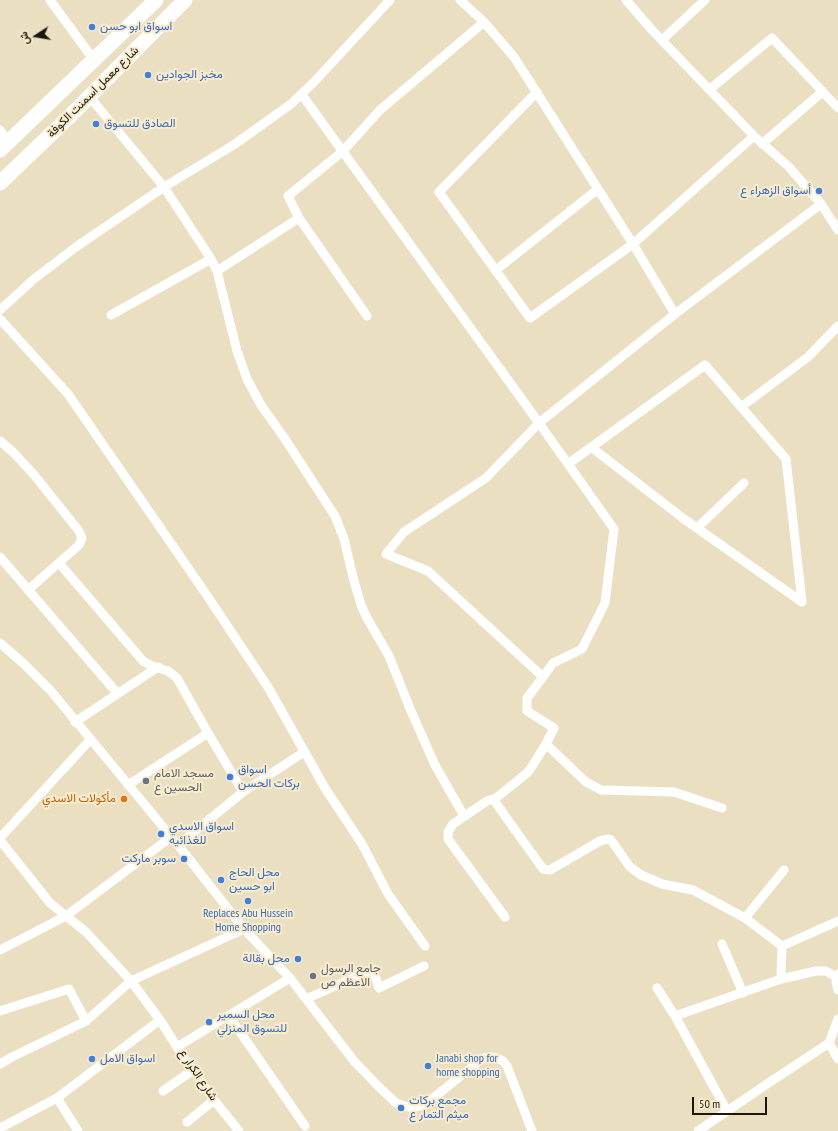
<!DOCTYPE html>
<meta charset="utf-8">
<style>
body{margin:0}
#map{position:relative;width:838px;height:1131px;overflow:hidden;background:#ebdfc2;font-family:"PT Sans Narrow",Vazirmatn,sans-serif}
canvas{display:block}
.north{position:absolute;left:16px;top:16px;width:40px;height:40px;-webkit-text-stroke:3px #f9eccf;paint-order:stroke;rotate:258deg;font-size:11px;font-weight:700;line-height:16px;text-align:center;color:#1b170d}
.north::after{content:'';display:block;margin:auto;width:14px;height:18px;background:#1b170d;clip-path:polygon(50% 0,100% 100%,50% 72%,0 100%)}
.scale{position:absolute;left:692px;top:1097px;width:75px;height:18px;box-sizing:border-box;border:2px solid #1b170d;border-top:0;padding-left:5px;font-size:12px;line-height:14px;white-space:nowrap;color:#1b170d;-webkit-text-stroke:3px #f9eccf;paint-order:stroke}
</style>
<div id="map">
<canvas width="838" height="1131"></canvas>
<div class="north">ش</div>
<div class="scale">50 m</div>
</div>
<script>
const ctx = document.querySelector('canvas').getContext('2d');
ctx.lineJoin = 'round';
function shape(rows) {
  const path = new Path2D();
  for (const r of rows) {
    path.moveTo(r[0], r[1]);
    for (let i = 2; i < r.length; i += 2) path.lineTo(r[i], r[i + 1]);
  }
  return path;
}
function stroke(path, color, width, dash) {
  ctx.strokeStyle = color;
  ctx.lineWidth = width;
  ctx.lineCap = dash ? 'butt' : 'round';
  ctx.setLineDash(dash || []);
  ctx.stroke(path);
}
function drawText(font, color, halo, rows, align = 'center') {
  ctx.font = font + ' "PT Sans Narrow",Vazirmatn,sans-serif';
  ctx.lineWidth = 4;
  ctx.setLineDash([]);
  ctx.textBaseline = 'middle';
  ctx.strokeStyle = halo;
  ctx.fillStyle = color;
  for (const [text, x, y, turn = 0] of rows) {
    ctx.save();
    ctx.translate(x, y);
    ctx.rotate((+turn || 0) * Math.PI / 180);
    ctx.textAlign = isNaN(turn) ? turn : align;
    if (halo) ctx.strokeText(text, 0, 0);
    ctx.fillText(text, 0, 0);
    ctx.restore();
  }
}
const minor = shape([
 [50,0,94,60],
 [460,0,484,22,514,57,633,244,675,314],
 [662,40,705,0],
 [709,90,772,38,838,108],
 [537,92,439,192,530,318,633,244,754,136],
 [302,95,539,423,675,314,821,204,789,167,754,136,652,30,626,0],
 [89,96,164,187,211,259,217,271,237,351,247,379,261,405,285,439,335,516,344,539,353,577,361,605,367,618,389,656,411,711,435,765,464,816],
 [0,130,8,142],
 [762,144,822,92],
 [821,204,838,230],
 [299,218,367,316],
 [496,270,598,189],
 [217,271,299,218,288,196,343,151,380,110,484,22],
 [0,310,34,279,76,247,164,187,235,144,291,104,314,82,390,0],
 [111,315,211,259],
 [0,319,68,394,206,594,268,687,325,788,362,844,388,894,425,946],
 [741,407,808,357,838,326],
 [0,441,14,453,35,476,79,531,82,538,79,545,28,590],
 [591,447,684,519,802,602],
 [568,464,705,365,786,459,802,602],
 [697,528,744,483],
 [0,557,117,693],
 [59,563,143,661,152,666,168,671,177,678,208,733,243,792],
 [0,643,23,663,51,691,178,845,244,929,290,978,354,1061,378,1086,396,1103,404,1106,412,1108,420,1106,427,1103,478,1062,484,1058,490,1057,497,1058,503,1061,507,1066,532,1131],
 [75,722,158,667],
 [546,744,586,782,601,790,674,792,722,808],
 [128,785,208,733],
 [493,799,543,869,550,870,600,841,609,839,611,840,630,867,641,875,662,884,693,890,745,918,782,946,781,979,675,1016],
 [0,838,90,740],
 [0,840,50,903,86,932,131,981,160,1020,177,1047],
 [178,845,243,792,304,752],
 [505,917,448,839,448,832,453,824,487,801,496,798,521,778,529,771,546,744,554,728,527,711,527,698,543,677,553,663,582,649,605,603,614,529,539,423,486,478,404,532,386,554,428,571,543,677],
 [745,918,784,870],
 [722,944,743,993],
 [782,946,838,921],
 [0,950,66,916,171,837],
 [838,974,836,982,838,990],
 [781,979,816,971,826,971,836,977],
 [657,988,675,1016,727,1111],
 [306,999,373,969,379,988,424,966],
 [0,1011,69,989,86,1021],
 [229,1016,305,1126],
 [829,1043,838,1019],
 [0,1064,12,1057,86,1021,131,981,244,929],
 [163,1091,193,1070],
 [57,1098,78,1131],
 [187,1122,214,1100],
 [0,1128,57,1098,160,1020],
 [239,1131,214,1100,177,1047,290,978],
 [698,1131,764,1086,829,1043,838,1059]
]);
const primary = shape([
 [0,150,156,0],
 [0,183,70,116,185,0]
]);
const markers = [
 [92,27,4,"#3f7fe0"],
 [148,75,4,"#3f7fe0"],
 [96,124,4,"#3f7fe0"],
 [819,191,4,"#3f7fe0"],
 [230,777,4,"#3f7fe0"],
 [146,781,4,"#6b7280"],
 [124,799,4,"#e8710a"],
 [161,834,4,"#3f7fe0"],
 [184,859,4,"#3f7fe0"],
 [221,880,4,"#3f7fe0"],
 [248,901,4,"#3f7fe0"],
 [298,959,4,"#3f7fe0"],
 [313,976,4,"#6b7280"],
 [209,1022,4,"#3f7fe0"],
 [92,1059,4,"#3f7fe0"],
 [428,1066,4,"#3f7fe0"],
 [401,1108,4,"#3f7fe0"]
];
const shopNames = [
 ["اسواق ابو حسن",100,27],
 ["مخبز الجوادين",156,75],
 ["الصادق للتسوق",104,124],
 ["أسواق الزهراء ع",811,191,"right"],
 ["اسواق",238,770],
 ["بركات الحسن",238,784],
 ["اسواق الاسدي",169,827],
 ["للغذائيه",169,841],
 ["سوبر ماركت",176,859,"right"],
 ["محل الحاج",229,873],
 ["ابو حسين",229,887],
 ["Replaces Abu Hussein",248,914,"center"],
 ["Home Shopping",248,928,"center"],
 ["محل بقالة",290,959,"right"],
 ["محل السمير",217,1015],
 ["للتسوق المنزلي",217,1029],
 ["اسواق الامل",100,1059],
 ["Janabi shop for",436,1059],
 ["home shopping",436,1073],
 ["مجمع بركات",409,1101],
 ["ميثم التمار ع",409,1115]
];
const streetNames = [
 ["شارع معمل اسمنت الكوفة",93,92,-45],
 ["شارع الكرار ع",198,1075,56]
];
const worshipNames = [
 ["مسجد الامام",154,774],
 ["الحسين ع",154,788],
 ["جامع الرسول",321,969],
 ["الاعظم ص",321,983]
];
const foodNames = [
 ["مأكولات الاسدي",116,799]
];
stroke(minor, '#fff', 9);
stroke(primary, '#fff', 15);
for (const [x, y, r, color] of markers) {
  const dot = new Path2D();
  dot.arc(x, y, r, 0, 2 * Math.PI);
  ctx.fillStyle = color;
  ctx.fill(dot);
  stroke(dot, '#f9eccf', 1.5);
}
drawText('12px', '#366cbe', '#f9eccf', shopNames, 'left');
drawText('12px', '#1b170d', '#f9eccf', streetNames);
drawText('12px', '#5b616d', '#f9eccf', worshipNames, 'left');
drawText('12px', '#c56008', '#f9eccf', foodNames, 'right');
</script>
